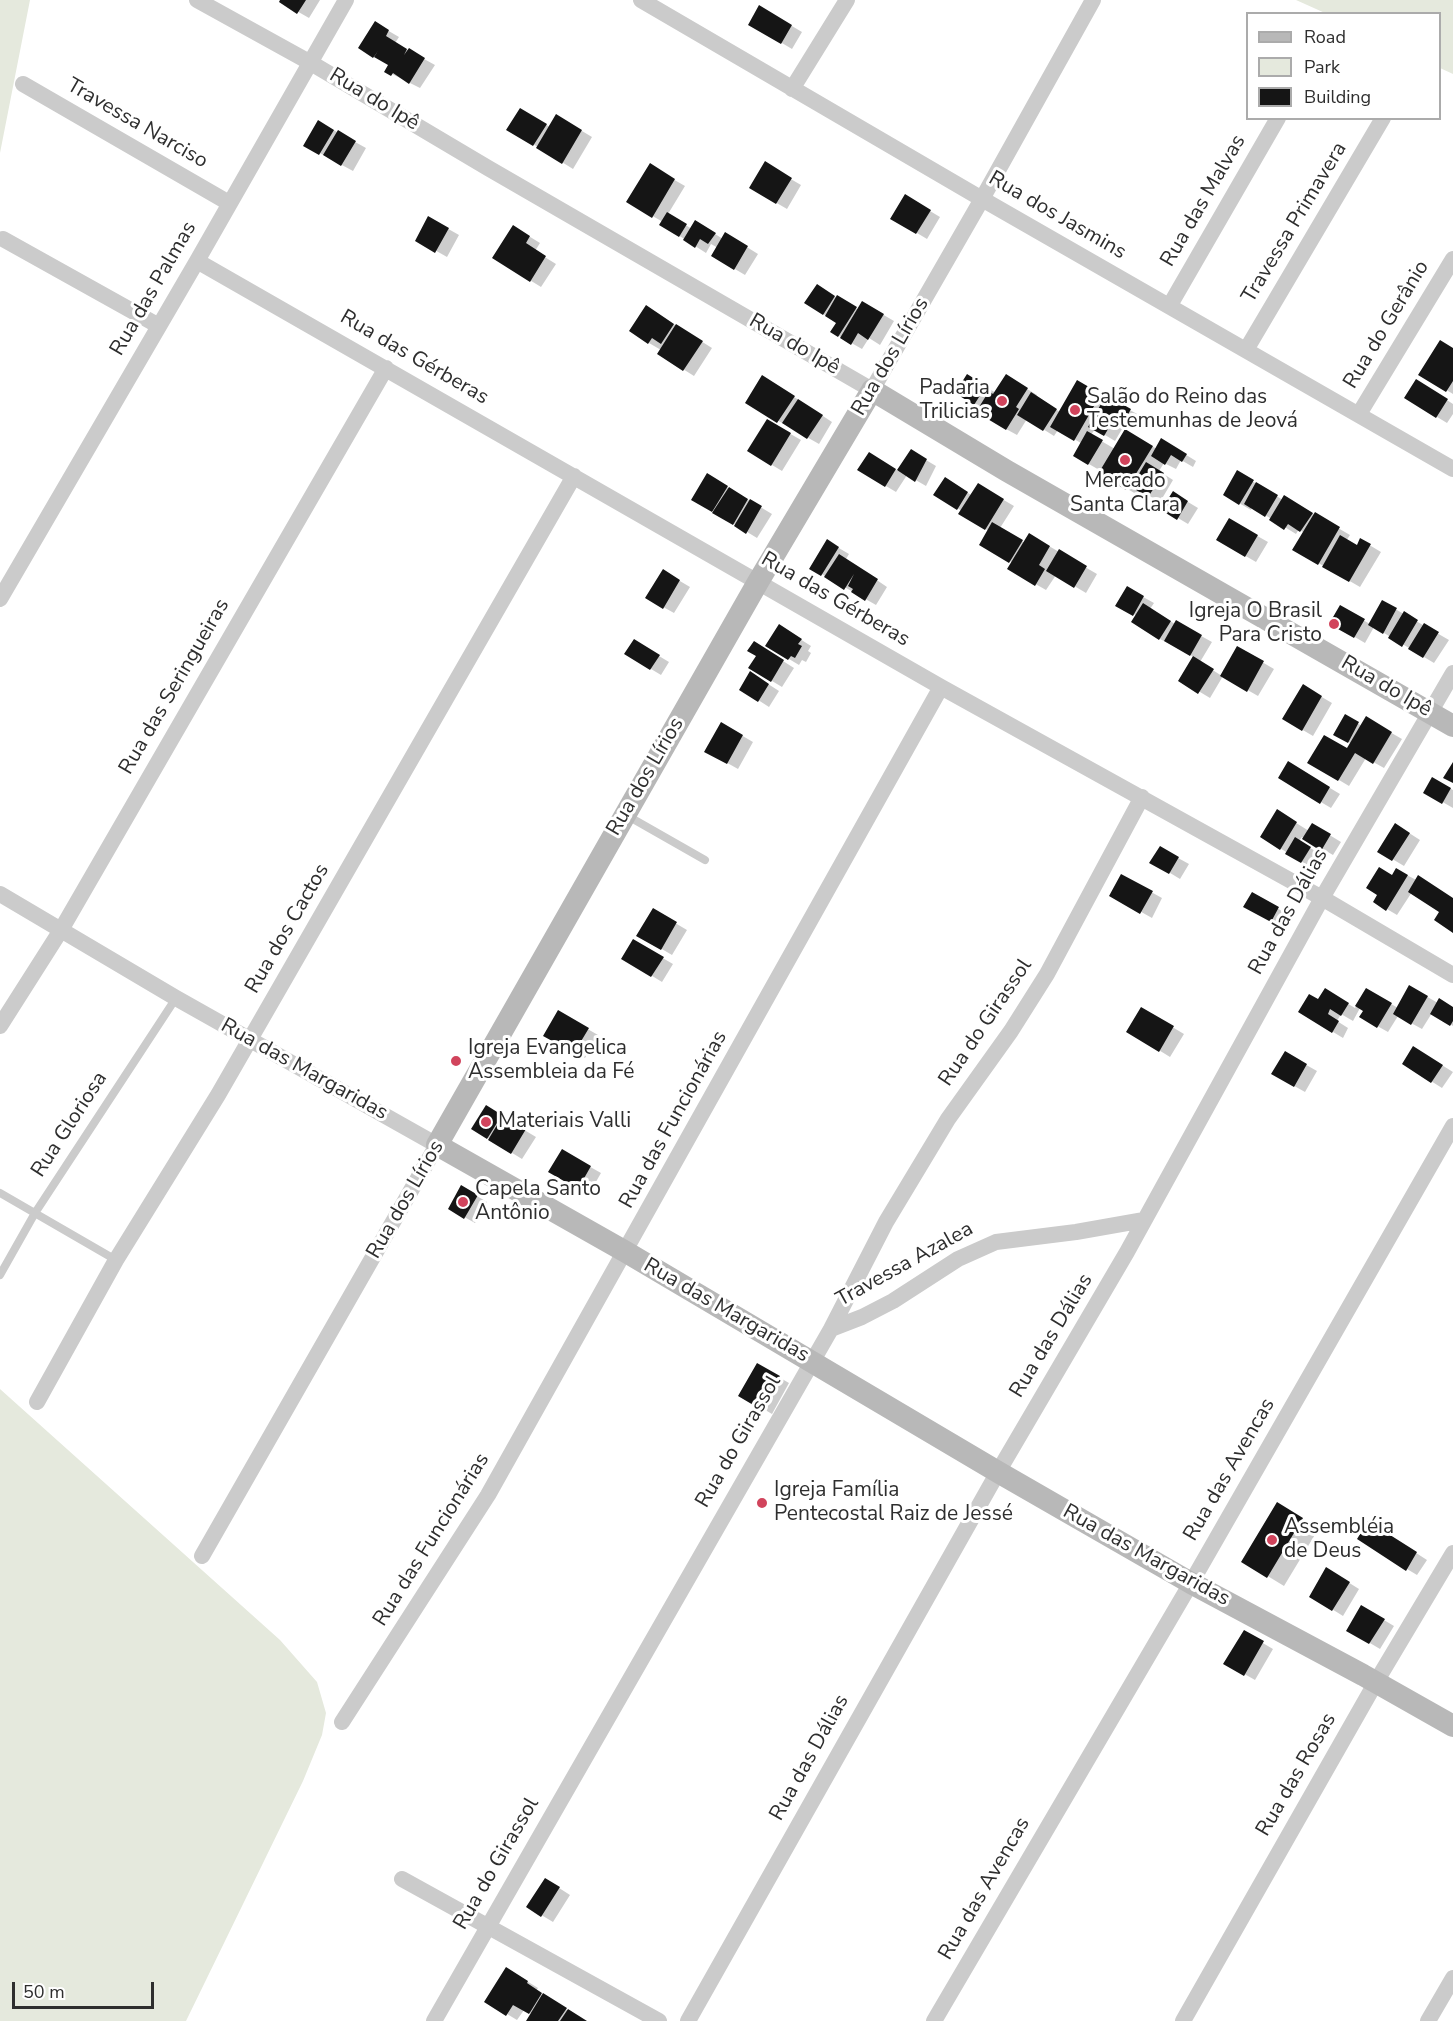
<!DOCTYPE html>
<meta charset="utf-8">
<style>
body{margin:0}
#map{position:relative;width:1453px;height:2021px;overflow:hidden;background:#fff;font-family:"Nunito Sans",sans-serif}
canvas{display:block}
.legend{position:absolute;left:1246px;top:12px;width:195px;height:108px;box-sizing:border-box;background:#fff;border:2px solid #ababab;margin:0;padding:8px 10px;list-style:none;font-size:18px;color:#2e2e2e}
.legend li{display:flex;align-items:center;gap:12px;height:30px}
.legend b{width:30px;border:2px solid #ababab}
.scale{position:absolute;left:12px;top:1982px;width:142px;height:27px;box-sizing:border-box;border:3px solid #2e2e2e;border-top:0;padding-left:8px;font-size:18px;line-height:21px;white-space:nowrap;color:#2e2e2e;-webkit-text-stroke:4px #fff;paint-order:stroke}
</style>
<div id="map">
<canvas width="1453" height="2021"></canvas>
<ul class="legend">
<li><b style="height:8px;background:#b8b8b8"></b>Road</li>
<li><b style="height:16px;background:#e5e9dd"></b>Park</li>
<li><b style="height:16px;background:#151515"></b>Building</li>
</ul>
<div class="scale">50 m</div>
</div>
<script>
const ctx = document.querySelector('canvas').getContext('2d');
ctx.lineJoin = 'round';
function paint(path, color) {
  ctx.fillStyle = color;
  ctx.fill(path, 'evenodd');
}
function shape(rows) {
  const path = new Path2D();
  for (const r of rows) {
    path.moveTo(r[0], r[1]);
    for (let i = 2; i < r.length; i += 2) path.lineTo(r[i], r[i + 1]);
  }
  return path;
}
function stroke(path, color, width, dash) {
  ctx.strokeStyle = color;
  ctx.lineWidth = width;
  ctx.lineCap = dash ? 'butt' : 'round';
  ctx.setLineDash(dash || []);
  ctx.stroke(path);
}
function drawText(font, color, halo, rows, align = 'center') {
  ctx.font = font + ' "Nunito Sans",sans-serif';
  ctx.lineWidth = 6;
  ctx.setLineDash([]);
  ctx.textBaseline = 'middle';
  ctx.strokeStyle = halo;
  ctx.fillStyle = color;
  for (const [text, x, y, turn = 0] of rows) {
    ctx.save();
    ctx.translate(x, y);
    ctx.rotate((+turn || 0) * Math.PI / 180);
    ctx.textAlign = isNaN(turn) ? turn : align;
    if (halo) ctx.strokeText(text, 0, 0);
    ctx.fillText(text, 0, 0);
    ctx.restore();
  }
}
const green = shape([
 [0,0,30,0,0,153],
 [1296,0,1453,0,1453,74,1440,68,1440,14,1325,13],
 [0,1389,280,1640,317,1682,326,1713,322,1735,303,1781,186,2021,0,2021]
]);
const shadow = shape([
 [282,0,320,0,309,18,281,2],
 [760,7,802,32,792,49,750,24],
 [375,23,399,37,395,43,435,65,420,88,386,71,390,65,360,48],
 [521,110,550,127,557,116,592,137,573,169,509,129],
 [319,122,366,148,353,171,305,145],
 [765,164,801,185,787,209,751,188],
 [650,166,685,186,668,214,692,229,696,222,723,239,726,234,758,254,745,275,713,256,718,248,711,244,706,253,661,224,663,222,628,202],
 [905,196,940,217,927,239,892,218],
 [429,218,459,235,447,257,417,240],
 [514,227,540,243,535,251,556,264,541,287,494,258],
 [827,292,859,310,863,303,894,321,880,345,869,338,862,349,832,332,838,322,823,314],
 [656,313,712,348,694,376,659,354,661,350,649,343],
 [1453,349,1453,394,1420,374],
 [968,376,996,393,1006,376,1037,395,1036,397,1060,412,1077,382,1141,416,1134,429,1125,424,1115,441,1095,429,1091,435,1115,449,1125,431,1157,449,1162,440,1196,461,1193,467,1181,460,1176,469,1164,463,1159,471,1173,480,1160,502,1146,494,1143,498,1100,473,1101,471,1075,456,1081,443,1058,430,1054,436,1027,419,1017,435,1006,429,981,408,958,393],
 [773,383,832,422,819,444,747,403],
 [1427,387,1453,404,1453,414,1447,423,1406,398],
 [768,421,801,440,782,471,749,451],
 [911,451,936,466,926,486,907,475,896,492,886,486,869,454,898,471],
 [1237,472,1283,500,1285,497,1350,535,1346,541,1357,547,1361,540,1381,552,1360,587,1294,549,1304,533,1299,529,1296,534,1252,507,1251,510,1225,495],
 [707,475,772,514,757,538,693,499],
 [956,485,971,495,978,485,1014,506,1000,528,1025,543,1030,535,1097,574,1086,593,1056,575,1046,590,1009,569,1013,563,981,544,989,531,960,514,962,511,935,495],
 [1173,493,1198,508,1188,524,1163,509],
 [1229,520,1268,542,1256,562,1218,540],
 [827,541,849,554,846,559,887,587,876,605,811,568],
 [663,571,690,587,674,613,647,598],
 [1127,588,1154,603,1150,609,1175,624,1176,622,1212,642,1200,662,1222,676,1238,648,1274,669,1258,696,1223,676,1210,698,1180,680,1194,657,1160,639,1137,616,1117,605],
 [1383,602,1449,640,1434,663,1374,627,1365,643,1331,623,1340,607,1370,624],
 [789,632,811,646,808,651,811,653,806,662,802,660,799,665,789,659],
 [634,641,669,662,661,675,651,669],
 [764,649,794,668,782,687,772,681],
 [751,673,779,691,769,707,741,689],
 [1303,686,1332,703,1313,736,1284,719],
 [1345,716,1362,726,1367,719,1402,739,1384,768,1366,758,1349,786,1309,762,1348,750,1352,744,1335,734],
 [722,724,753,742,738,769,706,751],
 [1288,763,1340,794,1331,808,1280,778],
 [1433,779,1453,790,1453,808,1425,792],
 [1277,811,1309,831,1313,825,1341,842,1333,855,1302,837,1299,841,1320,854,1312,868,1262,837],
 [1406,831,1420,840,1404,866,1379,851],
 [1160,848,1189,864,1180,879,1152,862],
 [1397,870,1453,899,1453,931,1441,911,1412,892,1397,915,1375,902],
 [1122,876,1162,898,1152,918,1111,895],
 [1252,894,1289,915,1282,927,1245,906],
 [653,910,687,930,672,955,638,935],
 [633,941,673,964,662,982,623,958],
 [1410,987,1438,1003,1453,1008,1453,1026,1432,1013,1422,1029,1398,1016,1388,1032,1361,1017,1365,1011,1360,1008,1353,1021,1341,1014,1337,1021,1348,1028,1343,1038,1300,1012,1319,1001,1325,990,1355,1008,1367,990,1398,1008],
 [1142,1009,1184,1034,1170,1057,1128,1031],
 [558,1012,598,1035,585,1058,545,1035],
 [1285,1053,1317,1071,1305,1092,1273,1074],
 [1424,1054,1453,1072,1442,1088,1404,1064],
 [486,1107,536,1137,522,1159,473,1129],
 [562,1151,601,1173,589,1194,550,1172],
 [462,1187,487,1202,475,1223,450,1209],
 [758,1365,789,1383,772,1414,740,1395],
 [1277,1504,1319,1528,1284,1586,1243,1561],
 [1379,1529,1427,1560,1417,1575,1407,1569],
 [1327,1569,1359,1589,1343,1616,1311,1596],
 [1362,1607,1394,1626,1380,1649,1348,1630],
 [1244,1632,1273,1649,1255,1680,1225,1663],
 [556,1886,570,1895,553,1922,528,1907],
 [517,1975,538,1988,536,1991,585,2021,528,2021,532,2014,524,2010,517,2020,507,2014]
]);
const building = shape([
 [280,0,306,0,297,14,279,2],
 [759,5,792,25,781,44,748,25],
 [375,21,389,30,386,36,407,49,404,55,409,48,425,58,409,84,393,73,391,76,384,72,388,65,374,57,378,51,373,58,358,48],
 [520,108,547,124,533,146,506,130],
 [556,114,582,130,562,164,536,148],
 [318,120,334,130,319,155,303,146],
 [338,130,356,141,341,166,323,155],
 [765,161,792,178,776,204,749,188],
 [650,163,675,179,652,218,626,202],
 [905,194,931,210,916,234,890,219],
 [667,212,687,224,679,237,659,225],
 [428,216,449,228,435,253,415,241],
 [695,220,716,233,708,244,700,239,695,248,683,240],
 [513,225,530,236,526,243,546,256,530,282,492,258],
 [725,232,748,246,734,270,711,256],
 [817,284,835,296,823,315,804,303],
 [837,295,857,307,838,337,830,332,836,323,825,316],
 [862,301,884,314,868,340,858,333,851,345,840,338],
 [646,305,674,324,661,344,652,338,648,344,629,331],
 [676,324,703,341,683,371,657,354],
 [1440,340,1453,348,1453,381,1446,392,1418,375],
 [967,374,986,386,974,405,955,393],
 [1006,374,1028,388,1016,407,1019,409,1006,430,976,412,989,391,993,394],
 [762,375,795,396,777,423,745,403],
 [1416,379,1448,399,1436,418,1404,398],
 [1077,380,1101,394,1074,441,1050,427],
 [1031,392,1057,409,1043,431,1017,415],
 [1106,395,1131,409,1123,424,1114,419,1104,436,1088,427],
 [798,399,823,415,807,439,782,423],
 [767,419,791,433,771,466,747,451],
 [1125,429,1153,446,1126,490,1098,474],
 [1087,431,1103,440,1088,465,1073,456],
 [1161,438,1187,454,1182,462,1171,455,1165,465,1151,456],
 [911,449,927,459,915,482,897,470],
 [869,452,896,469,885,487,857,470],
 [1146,462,1164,473,1148,497,1131,487],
 [1237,470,1254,480,1239,505,1223,495],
 [707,473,728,486,712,512,691,500],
 [945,477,968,492,957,510,933,495],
 [1256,482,1278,495,1265,517,1244,504],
 [978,483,1004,499,985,530,958,514],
 [729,487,748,499,733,525,712,513],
 [1173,491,1188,501,1177,520,1161,510],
 [1284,495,1313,513,1300,532,1288,524,1284,530,1269,520],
 [750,499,762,506,746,534,734,526],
 [1315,512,1340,527,1318,565,1292,550],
 [1229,518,1258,535,1245,557,1216,540],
 [992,522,1023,540,1009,563,979,545],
 [1029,533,1050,546,1039,565,1045,569,1035,586,1007,569],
 [1340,535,1357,545,1360,538,1371,544,1349,582,1322,567],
 [827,539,839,547,821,576,809,569],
 [1059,549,1087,566,1074,588,1046,571],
 [839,554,878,579,865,601,851,592,853,589,848,586,854,574,844,590,824,577],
 [663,569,680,580,663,609,645,598],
 [1127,586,1144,596,1133,616,1115,606],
 [1382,600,1397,608,1383,634,1368,625],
 [1143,603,1171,621,1159,640,1131,622],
 [1340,605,1365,619,1354,638,1329,624],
 [1404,611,1418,620,1402,647,1388,638],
 [1176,620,1202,635,1190,656,1164,641],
 [1424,623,1439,632,1423,658,1408,649],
 [779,624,802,639,798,644,802,646,795,658,791,656,788,660,765,646],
 [634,639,660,655,650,670,624,654],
 [754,641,784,660,771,682,748,668,756,656,747,651],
 [1237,646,1264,661,1247,692,1220,676],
 [1193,656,1214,669,1198,694,1178,681],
 [750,671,769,684,758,702,739,690],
 [1303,684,1322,696,1302,731,1282,719],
 [1345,714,1359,722,1348,743,1333,735],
 [1366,716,1392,732,1373,764,1355,753,1338,781,1307,763,1324,735,1347,748],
 [721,722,743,735,727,764,704,752],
 [1288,761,1330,787,1320,804,1278,778],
 [1453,762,1453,783,1443,778],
 [1432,777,1451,788,1442,804,1423,793],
 [1277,809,1297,822,1280,850,1260,837],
 [1312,823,1331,834,1321,851,1302,839],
 [1395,823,1410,833,1392,861,1377,852],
 [1295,837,1311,847,1301,863,1285,854],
 [1160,846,1179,857,1169,874,1149,863],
 [1379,867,1392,875,1396,868,1408,875,1386,911,1373,902,1377,895,1366,888],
 [1121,874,1153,891,1140,914,1109,896],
 [1418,875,1453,898,1453,933,1434,920,1439,912,1408,892],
 [1252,892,1279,907,1271,922,1243,907],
 [653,908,677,922,661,950,636,936],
 [633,939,664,957,651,977,621,959],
 [1409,985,1428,996,1411,1025,1393,1014],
 [1325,988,1349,1003,1341,1016,1330,1009,1328,1014,1339,1021,1332,1033,1298,1012,1309,994,1318,999],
 [1366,988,1392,1003,1377,1028,1359,1017,1363,1011,1355,1006],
 [1439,998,1453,1007,1453,1021,1450,1026,1430,1014],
 [1141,1007,1174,1026,1159,1052,1126,1032],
 [558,1010,589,1028,574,1053,543,1036],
 [1413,1046,1443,1065,1431,1083,1402,1064],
 [1285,1051,1307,1064,1294,1087,1271,1074],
 [486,1105,502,1115,487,1139,471,1129],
 [503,1115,526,1129,511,1154,488,1140],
 [562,1149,591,1166,578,1189,548,1172],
 [461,1185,478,1195,464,1219,448,1209],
 [757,1363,780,1376,760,1409,738,1396],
 [1277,1502,1303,1518,1267,1578,1241,1562],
 [1368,1521,1417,1552,1406,1571,1357,1539],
 [1326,1567,1350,1582,1332,1611,1309,1597],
 [1361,1605,1385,1619,1369,1644,1346,1631],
 [1244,1630,1264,1641,1244,1676,1223,1664],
 [545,1878,560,1887,541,1917,526,1907],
 [506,1967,528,1981,527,1983,542,1993,529,2014,513,2005,506,2016,484,2002],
 [543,1993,567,2008,558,2021,526,2021],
 [568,2009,587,2021,560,2021]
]);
const lane = shape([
 [626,815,705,860],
 [0,1193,116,1260],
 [0,1275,35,1213,176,998]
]);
const street = shape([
 [197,0,311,63,488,168,872,390,982,199,1093,0],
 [641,0,982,199,1453,469],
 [23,84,229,203],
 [792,89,847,0],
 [3,239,159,326],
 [197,261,941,687,1322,898,1453,975],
 [1170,305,1278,118],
 [1246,350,1383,118],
 [1359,414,1453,259],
 [0,599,197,261,346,0],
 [0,894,176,998,437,1145,202,1556],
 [0,1026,61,930,386,368],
 [831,1329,862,1317,893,1301,958,1259,996,1242,1076,1232,1144,1220],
 [37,1402,116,1260,218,1095,574,476],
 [342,1722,488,1495,941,687],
 [402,1879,659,2021],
 [434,2021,831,1329,886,1222,948,1119,1011,1031,1047,974,1142,797],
 [688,2021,998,1472,1127,1252,1322,898,1453,673],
 [934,2021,1191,1583,1453,1126],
 [1183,2021,1376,1682,1453,1553],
 [1428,2021,1453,1978]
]);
const secondary = shape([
 [1453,726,1007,471,872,390,758,582,437,1145,626,1252,998,1472,1191,1583,1363,1675,1453,1726]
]);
const markers = [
 [1002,401,6,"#d1445c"],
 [1075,410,6,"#d1445c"],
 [1125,460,6,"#d1445c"],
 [1334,624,6,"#d1445c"],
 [456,1061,6,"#d1445c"],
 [486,1122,6,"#d1445c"],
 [463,1202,6,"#d1445c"],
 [762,1503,6,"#d1445c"],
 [1272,1540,6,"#d1445c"]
];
const streetNames = [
 ["Rua do Ipê",374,100,31],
 ["Travessa Narciso",137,124,30],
 ["Rua das Malvas",1204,201,-60],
 ["Rua dos Jasmins",1057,216,30],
 ["Travessa Primavera",1295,223,-59],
 ["Rua das Palmas",154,289,-60],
 ["Rua do Gerânio",1387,325,-59],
 ["Rua do Ipê",794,345,30],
 ["Rua dos Lírios",891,357,-60],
 ["Rua das Gérberas",414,358,30],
 ["Rua das Gérberas",835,600,30],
 ["Rua das Seringueiras",175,687,-60],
 ["Rua do Ipê",1386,687,30],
 ["Rua dos Lírios",646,777,-60],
 ["Rua das Dálias",1289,912,-61],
 ["Rua dos Cactos",288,929,-60],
 ["Rua do Girassol",986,1023,-56],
 ["Rua das Margaridas",304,1070,29],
 ["Rua das Funcionárias",674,1120,-61],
 ["Rua Gloriosa",70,1125,-57],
 ["Rua dos Lírios",406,1200,-60],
 ["Travessa Azalea",905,1265,-29],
 ["Rua das Margaridas",726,1311,30],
 ["Rua das Dálias",1052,1336,-59],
 ["Rua do Girassol",739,1442,-60],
 ["Rua das Avencas",1230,1470,-60],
 ["Rua das Funcionárias",432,1540,-58],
 ["Rua das Margaridas",1146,1556,29],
 ["Rua das Dálias",810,1758,-61],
 ["Rua das Rosas",1297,1775,-60],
 ["Rua do Girassol",497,1864,-60],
 ["Rua das Avencas",985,1889,-60]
];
const poiNames = [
 ["Padaria",990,389,"right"],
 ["Trilicias",990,413,"right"],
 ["Salão do Reino das",1087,398],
 ["Testemunhas de Jeová",1087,422],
 ["Mercado",1125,482,"center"],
 ["Santa Clara",1125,506,"center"],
 ["Igreja O Brasil",1322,612,"right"],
 ["Para Cristo",1322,636,"right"],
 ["Igreja Evangelica",468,1049],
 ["Assembleia da Fé",468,1073],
 ["Materiais Valli",498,1122],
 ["Capela Santo",475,1190],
 ["Antônio",475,1214],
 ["Igreja Família",774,1491],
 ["Pentecostal Raiz de Jessé",774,1515],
 ["Assembléia",1284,1528],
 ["de Deus",1284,1552]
];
paint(green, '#e5e9dd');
paint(shadow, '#0003');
paint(building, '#151515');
stroke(lane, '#cbcbcb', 8);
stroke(street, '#cbcbcb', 16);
stroke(secondary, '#b8b8b8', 22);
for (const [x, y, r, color] of markers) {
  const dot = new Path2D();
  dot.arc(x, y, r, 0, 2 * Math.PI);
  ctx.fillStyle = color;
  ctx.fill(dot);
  stroke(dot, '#fff', 2);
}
drawText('21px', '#2e2e2e', '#fff', streetNames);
drawText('21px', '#2e2e2e', '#fff', poiNames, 'left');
</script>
